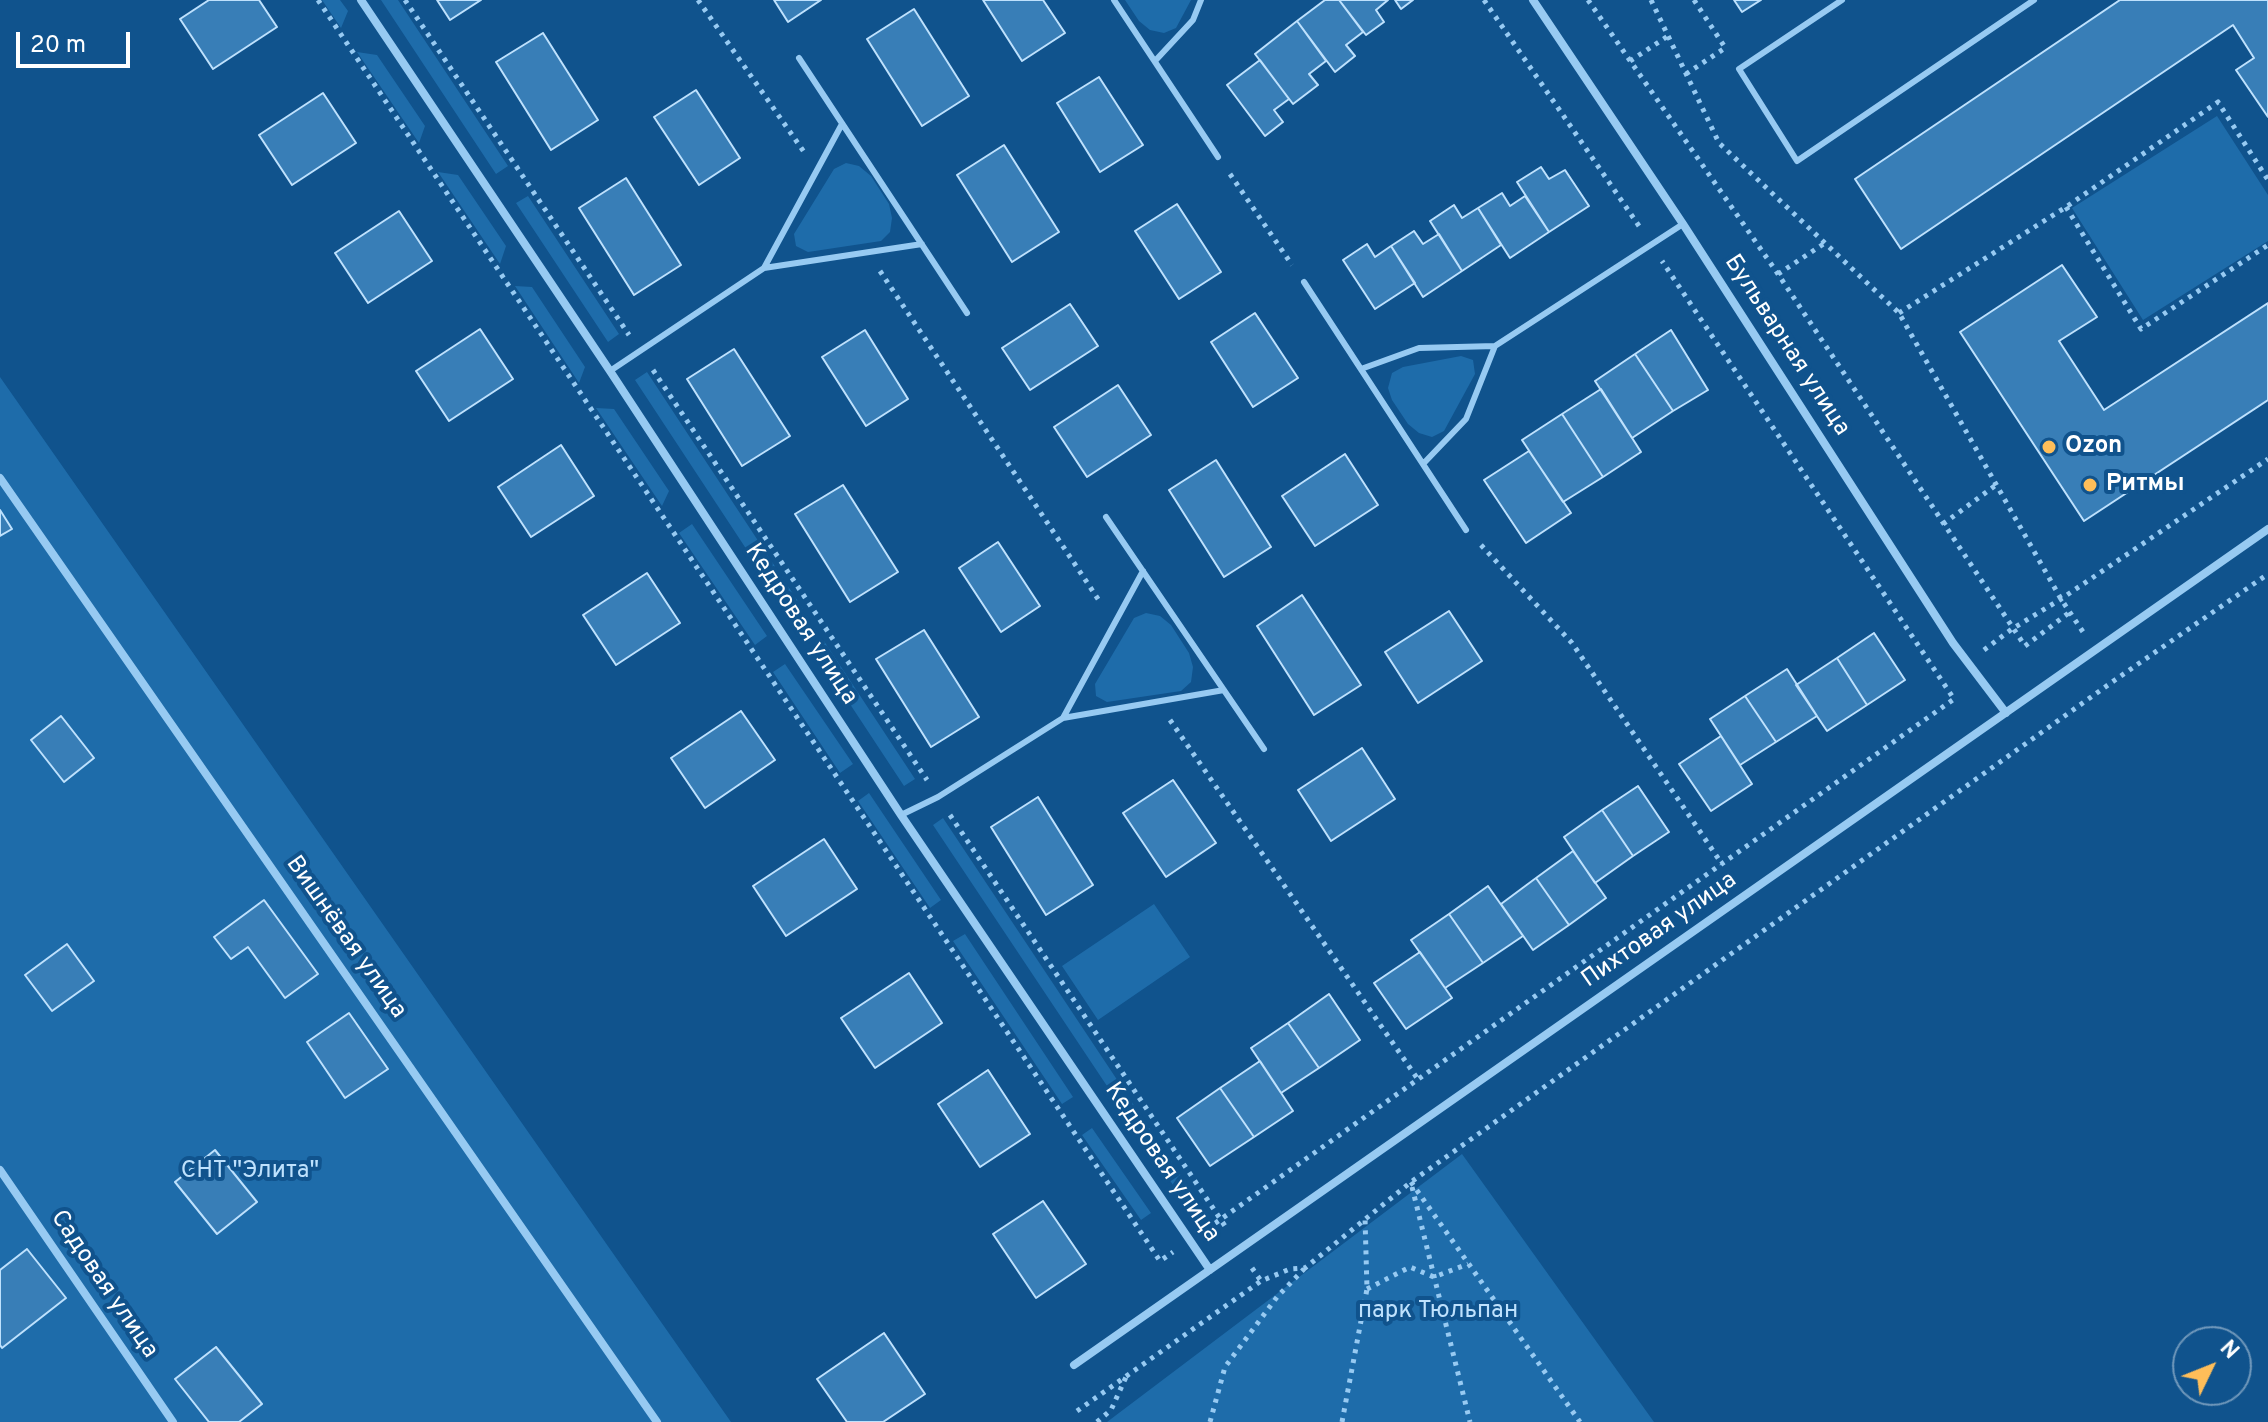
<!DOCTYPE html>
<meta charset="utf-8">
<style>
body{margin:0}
#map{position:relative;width:2268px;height:1422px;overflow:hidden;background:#10538d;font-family:Overpass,sans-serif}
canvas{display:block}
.north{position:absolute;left:2172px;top:1326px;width:80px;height:80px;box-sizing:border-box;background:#10538d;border:2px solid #7098bb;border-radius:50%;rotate:47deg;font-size:22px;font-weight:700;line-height:32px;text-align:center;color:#fff}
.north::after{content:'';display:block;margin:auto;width:28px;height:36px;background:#ffbe59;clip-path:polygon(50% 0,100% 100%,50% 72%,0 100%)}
.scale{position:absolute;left:16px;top:32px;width:114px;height:36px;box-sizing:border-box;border:4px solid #fff;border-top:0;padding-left:10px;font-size:24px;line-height:28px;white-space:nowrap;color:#fff;-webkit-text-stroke:6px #10538d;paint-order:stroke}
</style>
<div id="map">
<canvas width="2268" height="1422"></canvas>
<div class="north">N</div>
<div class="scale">20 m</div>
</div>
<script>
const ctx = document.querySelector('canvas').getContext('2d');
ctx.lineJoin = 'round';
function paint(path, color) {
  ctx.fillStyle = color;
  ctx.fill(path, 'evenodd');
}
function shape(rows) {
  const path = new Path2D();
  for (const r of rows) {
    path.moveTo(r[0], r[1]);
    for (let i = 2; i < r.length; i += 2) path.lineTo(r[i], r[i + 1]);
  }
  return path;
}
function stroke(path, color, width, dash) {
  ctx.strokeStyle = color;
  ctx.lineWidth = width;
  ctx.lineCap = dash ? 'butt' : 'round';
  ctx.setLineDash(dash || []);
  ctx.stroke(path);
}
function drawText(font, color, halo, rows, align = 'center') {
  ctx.font = font + ' Overpass,sans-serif';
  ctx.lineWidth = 8;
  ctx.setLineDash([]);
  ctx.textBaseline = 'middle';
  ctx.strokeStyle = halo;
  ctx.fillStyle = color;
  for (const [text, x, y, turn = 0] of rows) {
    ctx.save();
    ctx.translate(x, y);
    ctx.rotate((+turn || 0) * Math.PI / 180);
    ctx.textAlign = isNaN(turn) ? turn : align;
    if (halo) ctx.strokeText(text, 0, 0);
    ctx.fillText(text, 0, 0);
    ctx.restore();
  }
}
const green = shape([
 [322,0,340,0,348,11,341,28],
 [381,0,398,0,508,166,496,174],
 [1125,0,1191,0,1176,28,1164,33,1150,30,1139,21],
 [357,52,377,55,425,126,419,143],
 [2217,116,2268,195,2268,241,2143,320,2072,208],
 [846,163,859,166,871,176,889,204,892,218,890,232,881,241,808,252,796,246,794,234,834,169],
 [438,172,458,175,506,246,500,264],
 [528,196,619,334,608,342,516,203],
 [515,286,532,287,585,367,579,383],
 [1461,356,1473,360,1475,374,1444,431,1432,437,1419,433,1408,424,1392,400,1388,388,1392,373,1403,367],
 [647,372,803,609,791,617,635,380],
 [0,377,731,1422,0,1422],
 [596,408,614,409,669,491,662,506],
 [692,524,767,636,755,645,679,533],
 [1146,613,1160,616,1171,625,1189,653,1193,667,1191,682,1181,691,1107,702,1096,696,1095,684,1134,618],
 [824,641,915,779,904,786,813,648],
 [785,664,853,764,840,773,773,672],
 [869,793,941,900,930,908,858,801],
 [943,818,1207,1215,1197,1221,933,825],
 [1154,904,1190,957,1098,1020,1062,966],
 [965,934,1073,1097,1062,1104,953,941],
 [1092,1128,1151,1213,1141,1220,1082,1135],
 [1462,1154,1654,1422,1107,1422]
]);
const building = shape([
 [209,0,259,0,277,27,213,69,180,19,209,0],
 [437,0,481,0,450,20,437,0],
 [774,0,821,0,788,22,774,0],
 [983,0,1043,0,1065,33,1022,61,983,0],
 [1325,0,1339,0,1363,32,1346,45,1355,56,1335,72,1297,21,1325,0],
 [1339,0,1388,0,1376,10,1384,22,1366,35,1339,0],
 [1395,0,1413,0,1401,9,1395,0],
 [1734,0,1761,0,1742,12,1734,0],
 [2120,0,2268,0,2268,117,2236,70,2254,58,2233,25,1901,249,1855,179,2120,0],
 [914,9,969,96,922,126,867,39,914,9],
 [1297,21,1326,61,1309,74,1318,85,1293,104,1255,54,1297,21],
 [543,33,598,120,551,150,496,62,543,33],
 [1260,60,1289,99,1274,110,1283,122,1265,136,1227,85,1260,60],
 [1099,77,1143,145,1100,172,1057,103,1099,77],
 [696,90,740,158,699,185,654,117,696,90],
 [323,93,356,143,292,185,259,135,323,93],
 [1004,145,1059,232,1012,262,957,175,1004,145],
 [1541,167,1549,179,1565,170,1589,206,1549,232,1517,182,1541,167],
 [626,178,681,265,634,295,579,208,626,178],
 [1502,193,1510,206,1525,196,1549,232,1510,258,1478,208,1502,193],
 [1177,204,1221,272,1179,299,1135,231,1177,204],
 [1454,205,1462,218,1478,208,1501,245,1462,271,1430,221,1454,205],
 [399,211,432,261,368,303,335,253,399,211],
 [1414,231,1423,244,1439,234,1462,271,1423,297,1391,246,1414,231],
 [1367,244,1375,257,1391,246,1415,283,1375,309,1343,260,1367,244],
 [2062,265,2097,317,2059,341,2104,410,2268,303,2268,400,2084,521,1960,332,2062,265],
 [1070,304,1098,346,1030,390,1002,348,1070,304],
 [1255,313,1298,378,1253,407,1211,342,1255,313],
 [480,329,513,379,449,421,416,371,480,329],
 [865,330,908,399,866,426,822,357,865,330],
 [1671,330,1708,390,1673,411,1635,354,1671,330],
 [734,349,790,436,742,466,687,379,734,349],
 [1635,354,1673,411,1632,438,1595,381,1635,354],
 [1118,385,1151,435,1087,477,1054,427,1118,385],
 [1601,389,1641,452,1603,477,1562,414,1601,389],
 [1562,414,1603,477,1563,502,1522,440,1562,414],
 [561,445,594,496,531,537,498,487,561,445],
 [1529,451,1571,513,1526,543,1484,480,1529,451],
 [1345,454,1378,505,1315,546,1282,496,1345,454],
 [1216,460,1271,547,1224,577,1169,490,1216,460],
 [843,485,898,572,850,602,795,514,843,485],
 [0,510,12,529,0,536,0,510],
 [998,542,1040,606,1001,632,959,568,998,542],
 [647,573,680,623,616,665,583,615,647,573],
 [1302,595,1361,685,1314,715,1257,626,1302,595],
 [1449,611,1482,661,1418,703,1385,652,1449,611],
 [924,630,979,717,931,747,876,659,924,630],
 [1874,633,1905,680,1867,705,1837,658,1874,633],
 [1837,658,1867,705,1827,731,1796,685,1837,658],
 [1787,669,1817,716,1776,742,1745,696,1787,669],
 [1745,696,1776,742,1740,765,1710,719,1745,696],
 [741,711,775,760,705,808,671,758,741,711],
 [61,716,94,758,64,782,31,740,61,716],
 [1721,736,1752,784,1711,811,1679,764,1721,736],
 [1362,748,1395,799,1331,841,1298,790,1362,748],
 [1173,780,1216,843,1166,877,1123,813,1173,780],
 [1638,786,1669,832,1633,856,1602,810,1638,786],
 [1038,797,1093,885,1046,915,991,827,1038,797],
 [1602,810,1633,856,1595,883,1564,837,1602,810],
 [824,839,857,889,786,936,753,886,824,839],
 [1573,851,1606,898,1569,925,1536,878,1573,851],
 [1536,878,1569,925,1533,950,1501,904,1536,878],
 [1488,886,1523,936,1483,963,1449,914,1488,886],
 [264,900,318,974,285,998,248,947,231,959,214,937,264,900],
 [1449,914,1483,963,1445,988,1411,940,1449,914],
 [67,944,94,981,52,1011,25,975,67,944],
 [1420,952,1452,998,1406,1029,1374,983,1420,952],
 [909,973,942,1023,875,1068,841,1018,909,973],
 [1329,994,1360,1040,1319,1068,1288,1023,1329,994],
 [349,1013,388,1069,345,1098,307,1042,349,1013],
 [1288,1023,1319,1068,1281,1093,1251,1048,1288,1023],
 [1260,1061,1293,1111,1254,1137,1220,1088,1260,1061],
 [988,1070,1030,1134,980,1167,938,1104,988,1070],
 [1220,1088,1254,1137,1210,1166,1177,1118,1220,1088],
 [215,1150,257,1202,217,1234,175,1182,215,1150],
 [1043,1201,1086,1264,1036,1298,993,1234,1043,1201],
 [27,1249,66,1298,2,1348,0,1345,0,1270,27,1249],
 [884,1333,925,1394,883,1422,847,1422,817,1379,884,1333],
 [216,1347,262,1404,239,1422,209,1422,175,1379,216,1347]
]);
const path = shape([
 [318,0,1160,1261,1173,1252],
 [405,0,629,335],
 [698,0,804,152],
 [1484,0,1639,226],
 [1588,0,1778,274,2025,646,2070,612],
 [1651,0,1719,143,1899,313,2061,599,2083,632],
 [1694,0,1726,49],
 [1630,61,1668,36],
 [1686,74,1725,48],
 [1230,174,1292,265],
 [2066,207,2141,329,2268,245],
 [880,271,1100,602],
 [1778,274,1825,243],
 [1899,313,2066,207,2218,102,2268,180],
 [653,370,927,780],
 [1943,524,1996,485],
 [1481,545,1572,643,1722,864],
 [1984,650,2012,629,2061,599,2268,459],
 [1170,720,1417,1078],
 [950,815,1227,1229],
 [1411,1182,1580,1422],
 [1412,1187,1470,1422],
 [1207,1229,1954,699,1662,261],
 [1252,1268,1261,1281],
 [1367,1289,1410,1267,1434,1277,1468,1264],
 [1077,1411,1261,1281,1290,1269,1305,1268,1411,1182,2115,680,2268,574],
 [1097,1422,1111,1410,1126,1377],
 [1210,1422,1225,1367,1277,1297,1304,1269],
 [1342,1422,1367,1289,1365,1218]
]);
const service = shape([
 [1114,0,1218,157],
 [1842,0,1739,69,1797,161,2034,0],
 [799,58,967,313],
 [1155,61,1193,20,1201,0],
 [764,268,842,124],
 [1304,282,1466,530],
 [1361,369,1419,348,1495,346,1683,224],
 [610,371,764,268,922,244],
 [1423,464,1466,419,1495,346],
 [1106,517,1264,749],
 [1063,718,1143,571],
 [901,815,938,797,1063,718,1224,690]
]);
const minor = shape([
 [361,0,610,371,901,815,1210,1270],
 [1533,0,1683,224,1953,643,2006,713],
 [0,478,657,1422],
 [0,1170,173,1422],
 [1074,1365,2268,529]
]);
const markers = [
 [2049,447,8,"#ffbe59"],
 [2090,485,8,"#ffbe59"]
];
const streetNames = [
 ["Бульварная улица",1786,346,57],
 ["Кедровая улица",800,625,57],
 ["Пихтовая улица",1660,931,-35],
 ["Вишнёвая улица",345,938,55],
 ["Кедровая улица",1161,1163,56],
 ["Садовая улица",103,1285,56]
];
const poiNames = [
 ["Ozon",2065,447],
 ["Ритмы",2106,485]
];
const parkNames = [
 ["СНТ \"Элита\"",250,1172],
 ["парк Тюльпан",1438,1312]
];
paint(green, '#1e6caa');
paint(building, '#387eb7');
stroke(building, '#bee1fd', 2);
stroke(path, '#97caf2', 5, [4, 6]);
stroke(service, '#97caf2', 6);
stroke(minor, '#97caf2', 8);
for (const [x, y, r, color] of markers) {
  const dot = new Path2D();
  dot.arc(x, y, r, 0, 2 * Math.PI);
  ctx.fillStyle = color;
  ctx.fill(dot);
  stroke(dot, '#10538d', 3);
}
drawText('24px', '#fff', '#10538d', streetNames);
drawText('bold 24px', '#fff', '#10538d', poiNames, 'left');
drawText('24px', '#bee1fd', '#10538d', parkNames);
</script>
